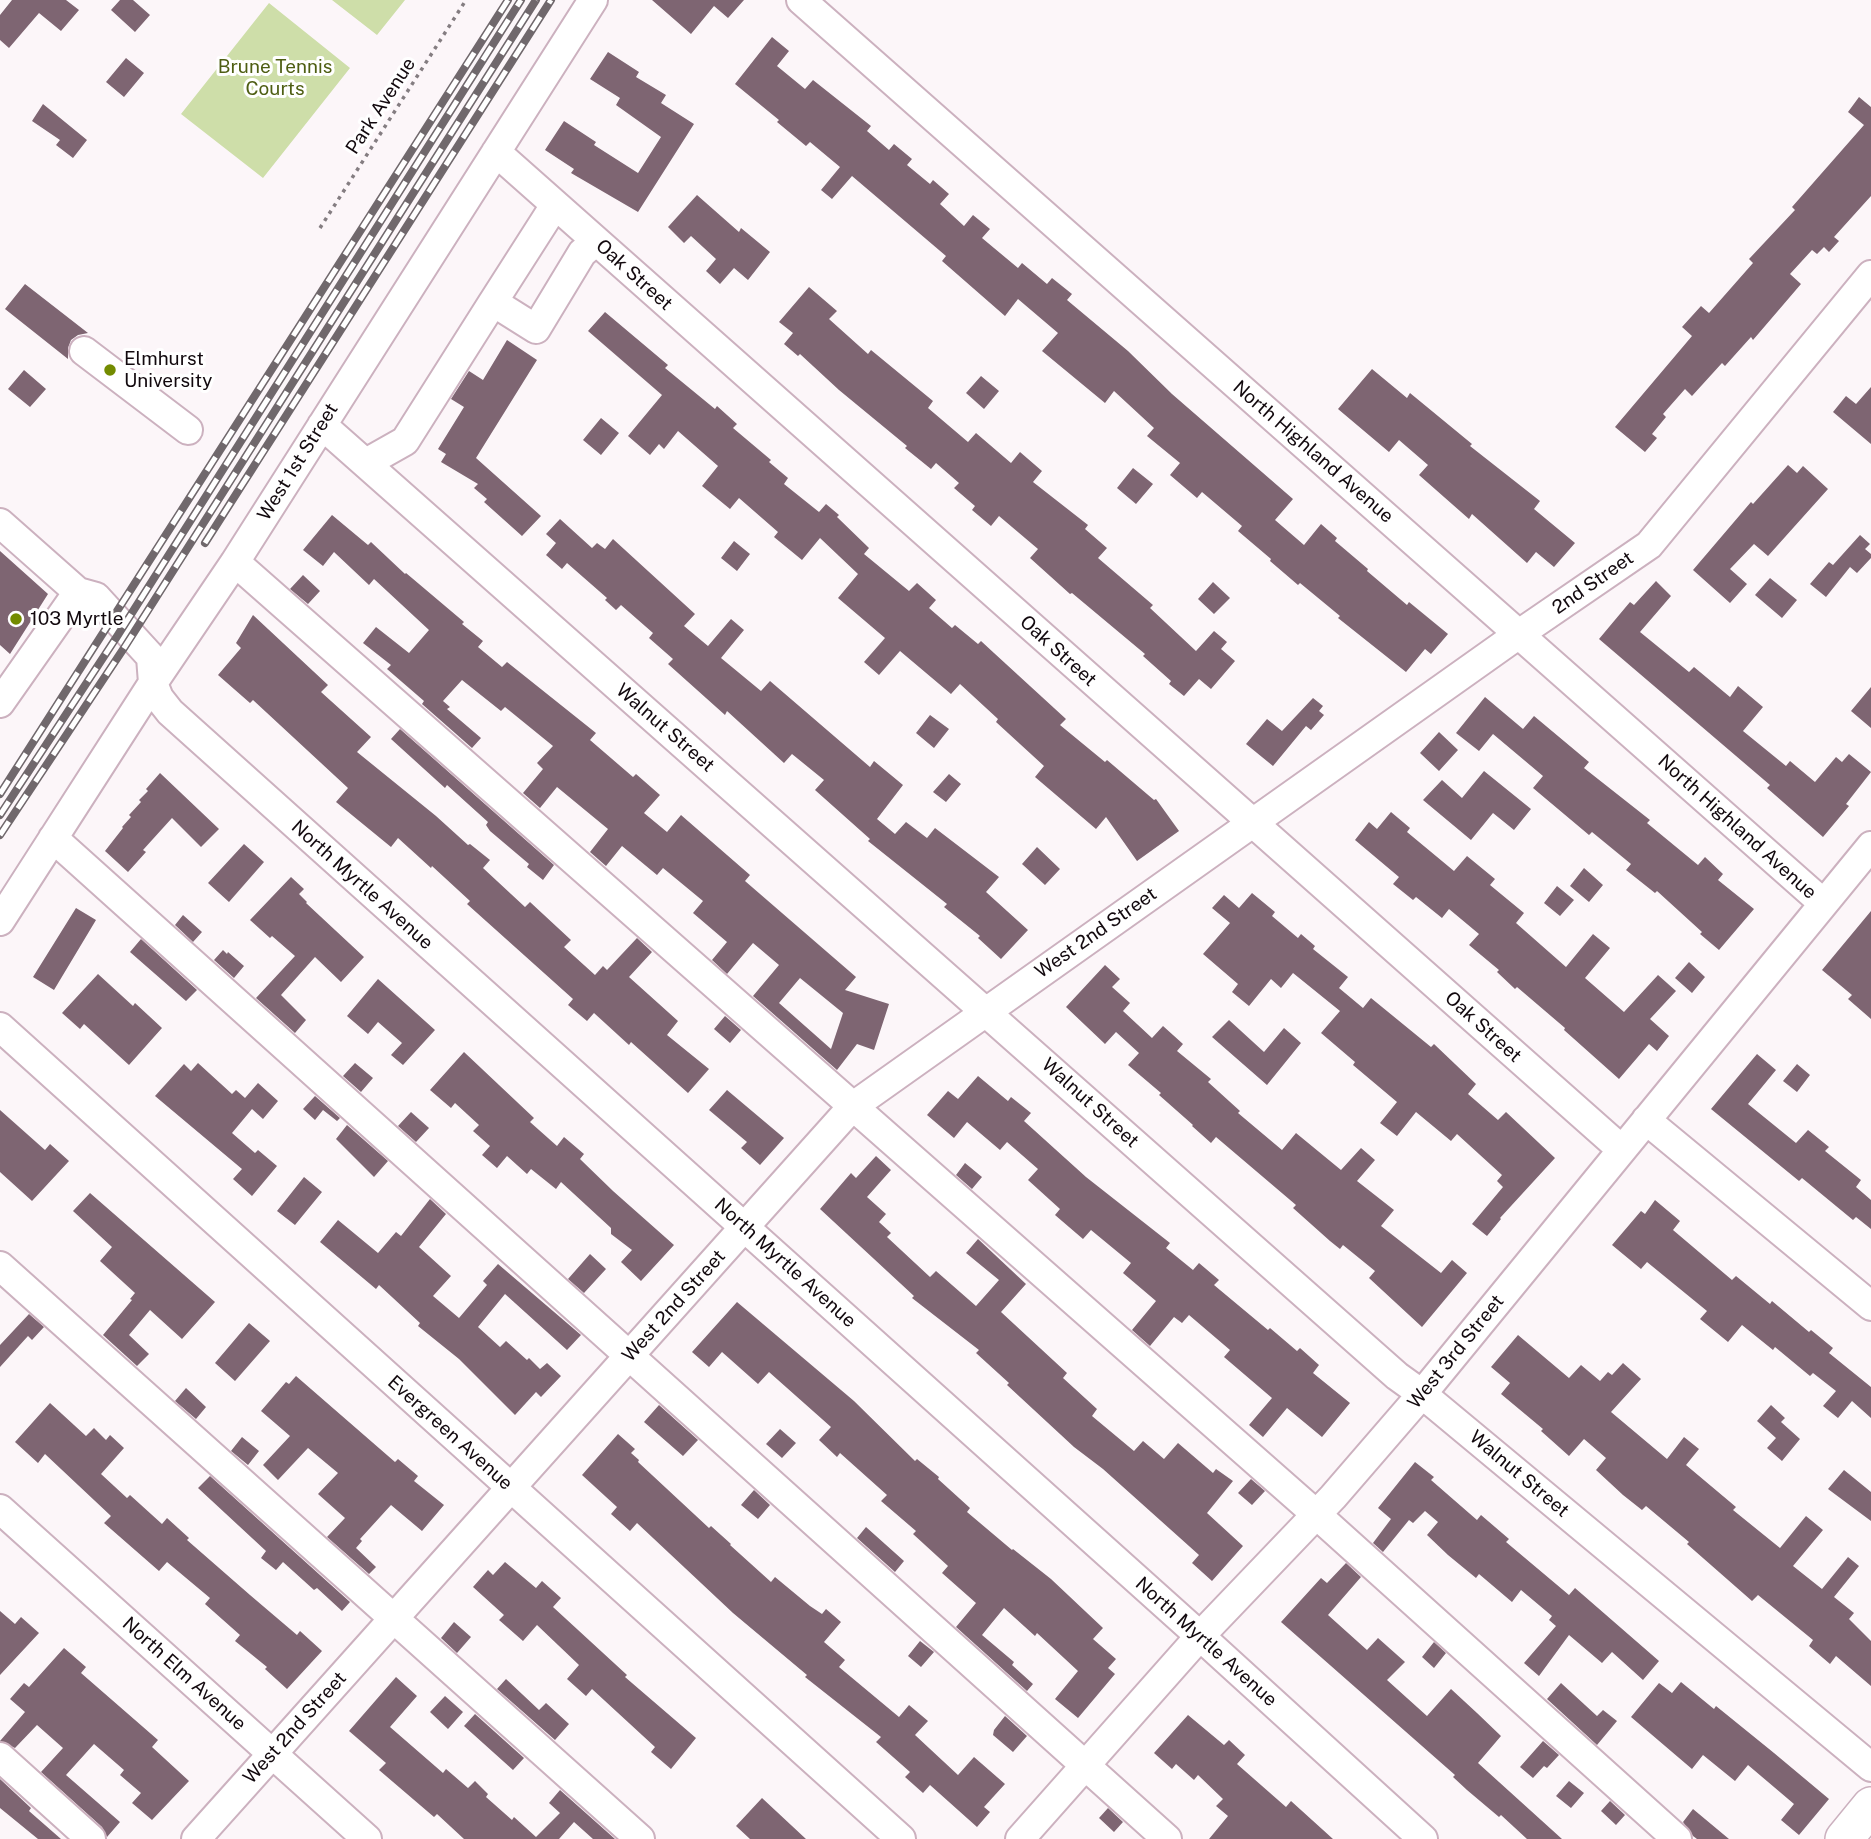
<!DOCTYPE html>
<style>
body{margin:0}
canvas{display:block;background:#fcf6f9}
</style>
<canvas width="1871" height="1839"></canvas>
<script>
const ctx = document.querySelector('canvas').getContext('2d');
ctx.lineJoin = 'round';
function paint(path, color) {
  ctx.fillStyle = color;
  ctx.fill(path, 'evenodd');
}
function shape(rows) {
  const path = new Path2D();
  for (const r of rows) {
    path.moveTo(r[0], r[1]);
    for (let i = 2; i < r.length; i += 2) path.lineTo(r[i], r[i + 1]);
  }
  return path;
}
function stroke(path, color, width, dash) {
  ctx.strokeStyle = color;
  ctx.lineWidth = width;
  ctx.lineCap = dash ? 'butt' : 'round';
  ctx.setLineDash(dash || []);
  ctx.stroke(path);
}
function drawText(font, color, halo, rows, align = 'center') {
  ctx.font = font + ' "Public Sans",sans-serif';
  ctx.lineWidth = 6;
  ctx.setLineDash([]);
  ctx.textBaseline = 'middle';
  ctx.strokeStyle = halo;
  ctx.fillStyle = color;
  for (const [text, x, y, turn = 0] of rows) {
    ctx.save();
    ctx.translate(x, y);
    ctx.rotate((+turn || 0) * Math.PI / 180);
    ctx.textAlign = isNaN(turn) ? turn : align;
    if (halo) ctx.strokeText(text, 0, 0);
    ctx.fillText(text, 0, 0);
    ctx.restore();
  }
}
const green = shape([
 [332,0,405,0,377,35],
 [269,3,350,68,263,178,181,114]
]);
const building = shape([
 [12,0,66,0,79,10,61,31,39,13,9,48,0,40,0,15],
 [120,0,133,0,150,15,135,32,111,10],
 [652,0,744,0,728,18,714,6,691,34],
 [772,37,789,51,777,66,805,89,813,80,871,126,867,131,889,150,894,144,912,159,907,165,930,184,933,180,949,194,940,204,964,226,973,215,990,229,982,238,1018,268,1022,263,1047,284,1052,278,1072,294,1067,300,1128,351,1172,394,1293,499,1275,520,1304,545,1321,524,1337,538,1335,541,1368,569,1367,571,1407,605,1409,602,1448,634,1431,654,1425,649,1406,672,1338,618,1340,616,1300,583,1298,585,1270,561,1271,559,1238,531,1242,526,1202,492,1197,498,1170,475,1180,463,1147,436,1154,428,1114,391,1105,403,1042,351,1058,333,1018,299,1005,316,942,261,946,256,852,176,832,199,821,190,840,167,810,142,806,146,777,122,779,120,735,84],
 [608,52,639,72,636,77,666,95,661,103,694,124,638,212,571,173,574,169,545,150,564,121,596,142,594,145,638,173,661,137,616,105,620,98,590,79],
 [126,58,144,73,124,97,106,82],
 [1859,97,1871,107,1871,196,1834,237,1839,241,1829,252,1824,247,1817,254,1812,250,1790,274,1801,284,1753,340,1751,337,1725,366,1722,363,1692,396,1685,389,1663,414,1666,417,1652,434,1657,438,1645,452,1615,427,1692,336,1682,327,1701,306,1709,313,1753,263,1749,259,1795,210,1792,207,1864,125,1848,112],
 [43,104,87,140,73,158,56,145,60,140,32,121],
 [697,195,739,232,741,228,770,252,748,280,734,268,720,284,706,271,716,259,691,236,684,243,668,227],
 [25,284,88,333,78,335,71,340,68,348,68,359,5,309],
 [809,287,837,311,829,319,868,354,871,350,933,401,928,408,968,442,976,433,1011,463,1020,452,1042,471,1033,482,1088,525,1085,529,1107,548,1098,558,1153,605,1150,608,1196,651,1214,631,1227,642,1221,649,1235,661,1211,689,1199,679,1184,696,1169,684,1171,681,1143,656,1145,654,1072,593,1070,594,1030,558,1038,549,999,516,991,526,972,510,975,506,954,488,959,483,936,463,931,469,905,448,907,446,839,390,800,354,798,356,784,344,793,333,779,322],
 [605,312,668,365,665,368,715,409,717,406,737,424,733,428,771,460,769,462,788,478,784,484,819,512,826,504,839,515,837,517,869,548,864,554,909,591,917,583,936,600,929,608,952,628,955,625,978,644,981,641,994,653,1066,719,1060,725,1105,762,1107,760,1154,800,1156,799,1179,831,1137,861,1106,817,1096,829,1035,777,1044,766,996,722,998,719,960,684,951,694,900,651,879,675,864,662,885,638,838,598,858,574,820,538,802,560,774,537,778,532,739,498,730,509,702,486,718,466,678,431,664,449,659,444,650,455,628,436,662,395,588,331],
 [507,340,537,360,476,458,541,516,522,536,484,502,487,499,474,488,478,484,441,462,446,454,438,449,464,407,451,399,469,371,483,380],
 [1372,369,1407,398,1410,393,1472,444,1470,446,1540,501,1534,509,1575,543,1554,567,1536,552,1527,563,1472,514,1469,519,1419,475,1428,465,1399,440,1389,452,1338,409],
 [24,370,46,389,30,407,8,389],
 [981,376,999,391,984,409,966,393],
 [1871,387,1871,444,1833,412,1846,396,1856,404],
 [601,418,619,433,601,455,583,440],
 [1788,465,1797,473,1803,466,1828,489,1768,556,1754,544,1730,569,1747,584,1730,603,1693,570,1751,502,1753,504],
 [1133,468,1153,484,1136,504,1117,488],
 [332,515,368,545,371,542,405,574,406,573,464,622,462,624,483,641,478,647,502,667,507,662,596,733,590,740,633,777,636,774,660,795,644,813,667,832,681,815,750,875,745,881,856,977,845,990,889,1004,874,1050,857,1044,837,1070,753,996,779,965,753,943,727,974,712,960,727,942,693,913,703,901,663,868,657,875,622,846,606,866,590,852,608,829,557,787,540,808,523,793,543,769,537,763,553,746,505,707,501,711,462,680,443,701,450,707,447,709,481,738,472,748,422,704,424,701,387,669,391,665,363,643,376,627,409,653,429,630,374,579,369,585,334,552,323,566,303,550],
 [800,978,843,1013,831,1049,779,1003],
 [560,519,592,548,597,543,605,549,613,539,695,614,684,626,708,646,731,619,744,630,721,658,761,691,770,681,870,767,874,761,903,785,877,819,895,834,906,822,927,838,935,828,999,877,986,892,1028,930,1001,959,978,938,980,936,944,907,947,904,868,841,870,839,815,790,824,780,792,754,784,763,727,711,725,715,668,664,673,659,649,638,653,633,621,605,616,610,605,600,607,598,567,563,562,569,546,555,556,543,546,534],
 [1860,535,1870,544,1865,549,1871,554,1871,558,1857,573,1850,567,1826,597,1810,584,1829,562,1833,565],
 [734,541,750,554,737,571,721,558],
 [0,551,48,594,10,654,0,645],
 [303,575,320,591,308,604,290,589],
 [1770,578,1797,600,1782,618,1755,595],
 [1656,581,1671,596,1640,632,1689,672,1694,667,1730,697,1738,686,1763,707,1743,731,1786,766,1790,761,1815,782,1836,757,1842,762,1849,754,1871,772,1846,804,1849,806,1823,837,1767,788,1770,785,1599,639,1630,602,1634,605],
 [1213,582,1230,598,1214,614,1198,599],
 [253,615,328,685,321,692,371,737,357,752,436,816,468,845,470,844,490,860,483,868,525,907,530,902,571,940,564,947,595,975,603,966,607,970,637,938,652,952,629,977,678,1021,667,1035,709,1069,688,1093,631,1042,629,1045,594,1013,587,1021,568,1005,573,999,467,904,470,901,432,866,431,868,398,838,391,847,336,802,348,788,253,700,250,703,218,675,241,648,236,643],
 [1871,687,1871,728,1851,711],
 [1485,697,1523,729,1534,716,1589,762,1584,768,1650,820,1647,823,1698,865,1705,857,1723,874,1718,880,1754,909,1719,950,1700,934,1702,932,1657,891,1655,893,1626,870,1631,864,1592,832,1589,835,1533,788,1543,776,1493,734,1479,751,1456,733],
 [1313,698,1323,706,1319,711,1324,715,1311,730,1306,726,1273,766,1246,744,1267,719,1282,731],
 [930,715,949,729,934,748,916,733],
 [400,729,554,865,543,880,527,867,529,864,490,831,486,825,488,822,447,785,445,788,391,739],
 [1439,732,1458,750,1439,771,1420,753],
 [1484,771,1531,809,1514,830,1493,813,1471,840,1423,800,1442,780,1462,798],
 [160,773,219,829,201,847,172,818,143,850,146,852,128,872,105,851,123,828,122,827,131,817,129,815,141,802,139,800,148,791,146,789],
 [949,774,961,784,946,802,933,792],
 [1391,812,1410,828,1407,832,1454,871,1467,856,1495,879,1490,885,1524,913,1516,923,1566,967,1593,934,1610,948,1585,978,1624,1012,1658,975,1676,991,1650,1019,1669,1036,1657,1051,1649,1044,1619,1079,1564,1030,1565,1028,1517,987,1515,989,1497,972,1499,970,1469,945,1479,934,1449,909,1442,918,1416,897,1413,900,1393,884,1399,877,1355,840,1369,822,1377,829],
 [244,844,264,862,229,902,208,883],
 [1037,847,1060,869,1045,885,1022,864],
 [1584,868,1603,885,1589,902,1570,886],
 [291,877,304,889,299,894,307,902,306,903,364,957,341,982,315,957,281,995,306,1020,295,1033,256,998,295,956,272,936,270,938,250,920],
 [1557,886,1574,900,1560,916,1544,903],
 [1252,893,1275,912,1272,916,1298,938,1301,934,1315,946,1313,949,1348,977,1339,988,1363,1008,1371,998,1431,1047,1434,1044,1476,1084,1468,1094,1498,1120,1506,1112,1555,1158,1500,1218,1501,1219,1487,1236,1472,1224,1503,1187,1497,1181,1502,1175,1457,1134,1451,1141,1416,1112,1397,1136,1380,1123,1397,1102,1353,1065,1355,1062,1321,1033,1340,1011,1293,973,1281,988,1271,979,1249,1006,1232,992,1238,984,1203,954,1230,923,1212,908,1224,895,1239,908],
 [76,908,96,920,54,990,33,977],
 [1871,911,1871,1019,1848,999,1852,995,1822,970],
 [183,915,202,932,193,942,175,925],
 [141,939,197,990,186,1001,130,952],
 [223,950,227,954,228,952,244,966,234,978,214,960],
 [1689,962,1705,977,1692,993,1675,978],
 [1105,965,1120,979,1112,987,1130,1003,1123,1011,1152,1038,1163,1026,1183,1044,1177,1051,1211,1079,1208,1082,1240,1111,1238,1113,1282,1150,1296,1133,1341,1170,1361,1148,1375,1160,1357,1181,1394,1210,1381,1226,1441,1273,1452,1260,1467,1273,1422,1327,1369,1278,1375,1271,1343,1245,1340,1249,1330,1241,1293,1208,1296,1205,1216,1137,1211,1143,1192,1126,1193,1125,1159,1095,1161,1093,1128,1065,1139,1053,1116,1032,1105,1044,1066,1007],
 [98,974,133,1006,135,1003,162,1028,129,1065,84,1024,80,1029,62,1013],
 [378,979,435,1030,403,1065,391,1055,402,1043,378,1022,368,1034,347,1016],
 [725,1016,741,1030,730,1043,714,1029],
 [1229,1020,1264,1052,1284,1028,1301,1043,1267,1085,1212,1037],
 [464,1052,534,1118,530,1122,557,1146,564,1137,584,1154,580,1159,613,1191,674,1245,641,1281,621,1262,632,1250,611,1234,611,1228,561,1182,556,1189,531,1169,527,1174,507,1156,497,1168,482,1155,490,1146,473,1131,479,1125,455,1103,451,1108,430,1090],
 [1757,1054,1776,1070,1748,1104,1796,1143,1808,1130,1829,1147,1825,1151,1861,1180,1856,1187,1871,1200,1871,1229,1856,1217,1853,1220,1802,1178,1799,1181,1711,1109],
 [198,1063,232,1094,236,1090,245,1098,258,1083,278,1101,263,1119,252,1109,232,1133,255,1153,258,1150,277,1166,252,1196,233,1179,242,1169,155,1096,184,1064,191,1071],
 [355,1063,373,1078,361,1092,343,1076],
 [1797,1064,1810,1075,1797,1092,1783,1081],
 [978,1076,1008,1101,1011,1097,1031,1113,1024,1121,1086,1177,1170,1243,1166,1248,1193,1270,1199,1263,1219,1280,1214,1285,1268,1330,1270,1328,1297,1351,1300,1348,1319,1365,1313,1373,1350,1403,1322,1437,1287,1408,1263,1437,1249,1425,1272,1398,1224,1357,1230,1350,1189,1315,1182,1323,1174,1317,1150,1346,1132,1330,1156,1301,1123,1273,1131,1263,1091,1230,1083,1239,1055,1215,1060,1209,1028,1180,1038,1169,1007,1142,1000,1150,967,1122,954,1138,927,1115,948,1091,958,1099],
 [727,1090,784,1138,760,1165,741,1148,747,1142,709,1110],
 [315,1096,340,1118,337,1121,323,1110,315,1120,303,1109],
 [0,1110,45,1150,50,1144,69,1161,32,1201,0,1172],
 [411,1112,429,1128,416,1142,398,1126],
 [347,1125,388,1161,374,1177,336,1139],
 [876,1156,891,1170,867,1197,886,1214,879,1222,891,1233,887,1237,930,1277,936,1271,976,1306,999,1280,966,1253,978,1239,1026,1284,1001,1312,1067,1373,1063,1378,1097,1409,1092,1416,1134,1451,1143,1441,1164,1459,1178,1443,1213,1473,1216,1469,1233,1481,1207,1513,1243,1546,1212,1581,1192,1563,1199,1555,1103,1469,1074,1447,1007,1385,1009,1383,976,1353,979,1350,912,1298,914,1296,820,1209,851,1173,856,1178],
 [965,1163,982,1177,972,1189,956,1175],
 [304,1177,322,1192,295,1225,277,1211],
 [90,1193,215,1302,182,1339,150,1310,129,1335,149,1354,137,1366,103,1335,132,1300,130,1299,135,1293,100,1261,112,1247,73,1211],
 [430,1199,446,1214,419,1247,451,1276,433,1296,459,1318,487,1285,483,1281,498,1264,581,1335,567,1350,505,1294,478,1327,500,1347,506,1341,527,1360,529,1358,540,1369,547,1363,561,1376,541,1397,536,1392,515,1415,459,1359,418,1326,420,1323,379,1285,376,1289,320,1242,338,1220,378,1253,396,1232,401,1236],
 [1655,1200,1680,1221,1673,1230,1732,1280,1736,1276,1770,1304,1772,1301,1809,1332,1811,1330,1833,1348,1829,1353,1871,1387,1871,1418,1852,1401,1838,1418,1823,1406,1836,1391,1813,1373,1810,1376,1775,1347,1773,1350,1742,1325,1728,1342,1700,1319,1707,1311,1647,1262,1641,1269,1612,1245,1641,1211,1645,1214],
 [590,1254,606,1269,584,1293,568,1279],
 [737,1302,854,1401,915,1461,917,1459,939,1477,938,1479,970,1508,967,1512,1012,1550,1013,1549,1051,1579,1103,1628,1093,1639,1116,1659,1108,1668,1115,1674,1078,1718,1055,1699,1078,1671,1037,1633,1035,1636,1004,1608,982,1635,1014,1662,1012,1665,1033,1684,1027,1691,956,1627,976,1603,942,1573,948,1566,913,1534,916,1531,881,1501,887,1495,840,1453,837,1457,819,1440,831,1427,769,1372,758,1384,722,1352,709,1367,692,1352],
 [29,1314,44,1327,32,1340,28,1336,0,1367,0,1345],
 [249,1323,270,1341,235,1381,215,1363],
 [1518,1335,1569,1378,1581,1365,1600,1381,1608,1372,1612,1375,1623,1363,1641,1379,1611,1412,1667,1459,1684,1437,1699,1449,1686,1465,1736,1507,1733,1510,1780,1548,1806,1516,1823,1530,1793,1566,1822,1589,1848,1557,1859,1566,1834,1597,1854,1613,1849,1619,1871,1641,1871,1686,1836,1656,1830,1664,1809,1646,1813,1640,1758,1595,1752,1601,1687,1544,1689,1542,1646,1506,1642,1510,1623,1495,1596,1470,1606,1458,1584,1439,1569,1456,1541,1431,1543,1429,1501,1394,1510,1383,1491,1367],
 [296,1376,395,1462,398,1459,418,1476,414,1481,444,1505,422,1531,391,1505,360,1539,362,1541,356,1548,376,1567,369,1574,327,1537,345,1518,318,1494,338,1473,308,1448,278,1480,263,1465,290,1436,261,1411,286,1382,289,1384],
 [186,1388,206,1407,196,1419,175,1401],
 [50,1403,86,1436,94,1428,106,1440,110,1435,124,1448,101,1474,127,1498,130,1495,162,1524,167,1518,189,1538,187,1540,250,1595,297,1635,300,1631,322,1651,287,1689,265,1669,267,1667,235,1641,240,1635,205,1604,210,1598,167,1562,159,1571,104,1523,111,1516,45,1454,38,1463,15,1442],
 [659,1405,698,1440,683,1456,644,1422],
 [1771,1405,1785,1418,1781,1422,1800,1439,1782,1461,1767,1448,1776,1438,1757,1421],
 [780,1429,796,1443,782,1458,766,1444],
 [618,1434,635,1449,631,1453,639,1460,638,1462,709,1528,711,1526,731,1544,730,1545,771,1582,775,1577,810,1606,822,1614,826,1609,841,1622,824,1642,845,1660,839,1667,899,1717,909,1705,928,1721,915,1735,958,1775,974,1757,1005,1784,984,1807,990,1812,977,1827,930,1785,923,1793,905,1777,910,1772,876,1742,881,1737,805,1677,807,1675,733,1613,637,1523,630,1531,611,1514,617,1507,582,1475],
 [242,1437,259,1451,248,1465,231,1451],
 [1415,1462,1434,1477,1431,1480,1477,1520,1481,1515,1509,1539,1506,1542,1569,1595,1575,1588,1659,1661,1643,1680,1612,1652,1602,1663,1569,1635,1539,1676,1524,1663,1556,1626,1549,1620,1552,1616,1521,1590,1512,1602,1479,1574,1476,1578,1448,1555,1427,1535,1438,1522,1425,1511,1413,1523,1409,1520,1383,1552,1373,1543,1391,1519,1378,1508],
 [1844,1470,1871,1492,1871,1521,1828,1489],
 [210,1476,350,1602,342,1611,317,1588,314,1590,283,1562,276,1570,261,1558,266,1551,198,1488],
 [1251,1479,1265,1491,1252,1505,1238,1493],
 [754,1490,770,1505,758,1519,741,1505],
 [866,1527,904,1561,895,1572,857,1538],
 [505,1562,536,1588,542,1581,561,1598,553,1607,627,1675,625,1677,696,1738,671,1769,651,1752,655,1747,592,1689,586,1696,567,1679,579,1665,537,1625,523,1641,499,1620,504,1615,473,1587,488,1570,493,1575],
 [1346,1563,1361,1577,1328,1615,1367,1650,1378,1638,1405,1662,1387,1680,1427,1716,1451,1689,1477,1713,1501,1736,1478,1763,1562,1839,1527,1839,1501,1815,1499,1817,1467,1790,1453,1777,1455,1775,1281,1622,1321,1578,1327,1583],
 [0,1611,15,1624,21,1617,39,1633,0,1675],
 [454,1622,471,1637,457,1653,441,1638],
 [920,1641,934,1652,921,1667,908,1656],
 [1434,1642,1446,1653,1434,1668,1422,1657],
 [64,1648,86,1667,81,1673,158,1740,152,1747,189,1781,152,1820,132,1803,141,1793,120,1775,124,1770,94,1744,66,1775,120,1822,107,1837,102,1827,41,1772,63,1748,37,1725,15,1748,0,1741,25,1712,10,1699,24,1683,29,1687],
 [396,1677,417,1696,390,1727,443,1773,446,1769,468,1788,475,1781,488,1794,486,1797,512,1820,514,1817,536,1837,560,1813,549,1803,560,1790,615,1839,593,1839,574,1822,559,1839,464,1839,437,1814,434,1817,379,1770,386,1763,349,1731],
 [506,1679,539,1710,546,1703,569,1724,555,1740,497,1689],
 [1681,1682,1714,1709,1716,1706,1774,1753,1829,1799,1799,1835,1781,1820,1794,1804,1748,1765,1735,1781,1703,1755,1692,1769,1631,1717,1659,1683,1672,1693],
 [1561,1683,1597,1716,1603,1710,1617,1721,1597,1745,1547,1699],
 [445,1696,463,1712,448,1729,430,1712],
 [475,1714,524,1758,513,1770,464,1726],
 [1188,1715,1224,1745,1229,1740,1245,1755,1237,1764,1286,1807,1291,1801,1333,1839,1209,1839,1228,1816,1216,1806,1223,1799,1198,1775,1194,1780,1176,1764,1172,1769,1154,1753],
 [1005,1716,1027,1736,1013,1752,993,1735,994,1730],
 [1543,1741,1559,1755,1547,1768,1544,1766,1533,1778,1520,1767],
 [0,1779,31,1808,29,1811,61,1839,38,1839,0,1808],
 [1569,1781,1584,1793,1571,1808,1556,1796],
 [762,1798,806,1839,750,1839,736,1826],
 [1610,1801,1625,1815,1616,1825,1601,1811],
 [1108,1808,1123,1822,1114,1832,1099,1818],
 [1693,1809,1729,1839,1697,1839,1693,1836,1683,1822]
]);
const path = shape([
 [320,228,466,0]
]);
const minor = shape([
 [801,0,1823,903],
 [496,152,1621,1149],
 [555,205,493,302,536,329,582,253,596,241],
 [84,351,188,430],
 [322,425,1397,1376,1422,1394,1871,1767],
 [366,463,405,441,493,302],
 [0,523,78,592,87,608],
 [235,562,1317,1515,1677,1839],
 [78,592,96,597,151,657,153,683,159,698,170,712,1200,1636,1423,1839],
 [0,703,78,592],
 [53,838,1167,1839],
 [0,921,153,683,235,562,593,0],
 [0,1027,901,1839],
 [1646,1120,1871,1306],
 [0,1266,640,1839],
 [0,1509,367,1839],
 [0,1757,91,1839],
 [196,1839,852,1107,1519,634,1649,545,1871,275],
 [1020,1839,1200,1636,1333,1497,1422,1394,1871,846]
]);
const major = shape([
 [1844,1839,1871,1806]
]);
const rail = shape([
 [205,543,551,0],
 [0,794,508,0],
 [0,815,116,638,521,0],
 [0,835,124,648,536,0]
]);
const markers = [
 [110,370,7,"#738b00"],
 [16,619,7,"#738b00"]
];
const parkNames = [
 ["Brune Tennis",275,67],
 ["Courts",275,89]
];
const streetNames = [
 ["Park Avenue",381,106,-57],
 ["Oak Street",634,275,42],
 ["North Highland Avenue",1313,452,41],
 ["West 1st Street",298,462,-58],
 ["2nd Street",1593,583,-35],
 ["Oak Street",1058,651,42],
 ["Walnut Street",665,728,41],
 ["North Highland Avenue",1737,827,42],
 ["North Myrtle Avenue",362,885,42],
 ["West 2nd Street",1096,933,-35],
 ["Oak Street",1483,1027,42],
 ["Walnut Street",1090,1103,42],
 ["North Myrtle Avenue",785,1263,42],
 ["West 2nd Street",674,1306,-48],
 ["West 3rd Street",1456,1352,-51],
 ["Evergreen Avenue",450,1433,42],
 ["Walnut Street",1519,1474,40],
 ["North Myrtle Avenue",1206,1642,42],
 ["North Elm Avenue",184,1674,42],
 ["West 2nd Street",295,1728,-48]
];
const poiNames = [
 ["Elmhurst",124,359],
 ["University",124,381],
 ["103 Myrtle",30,619]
];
paint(green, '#cedea9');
paint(building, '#7e6572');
stroke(minor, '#ccb1bf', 32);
stroke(major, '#ccb1bf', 40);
stroke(path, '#847d81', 3.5, [3.5, 5]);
stroke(minor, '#fff', 28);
stroke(major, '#fff', 37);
stroke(rail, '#70686c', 8);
stroke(rail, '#fff', 5, [16]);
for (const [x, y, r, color] of markers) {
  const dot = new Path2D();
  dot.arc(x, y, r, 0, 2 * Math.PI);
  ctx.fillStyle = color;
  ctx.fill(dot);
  stroke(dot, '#fff', 2.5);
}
drawText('19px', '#4e5e13', '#fff', parkNames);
drawText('19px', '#12090e', '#fff', streetNames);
drawText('19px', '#12090e', '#fff', poiNames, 'left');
</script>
